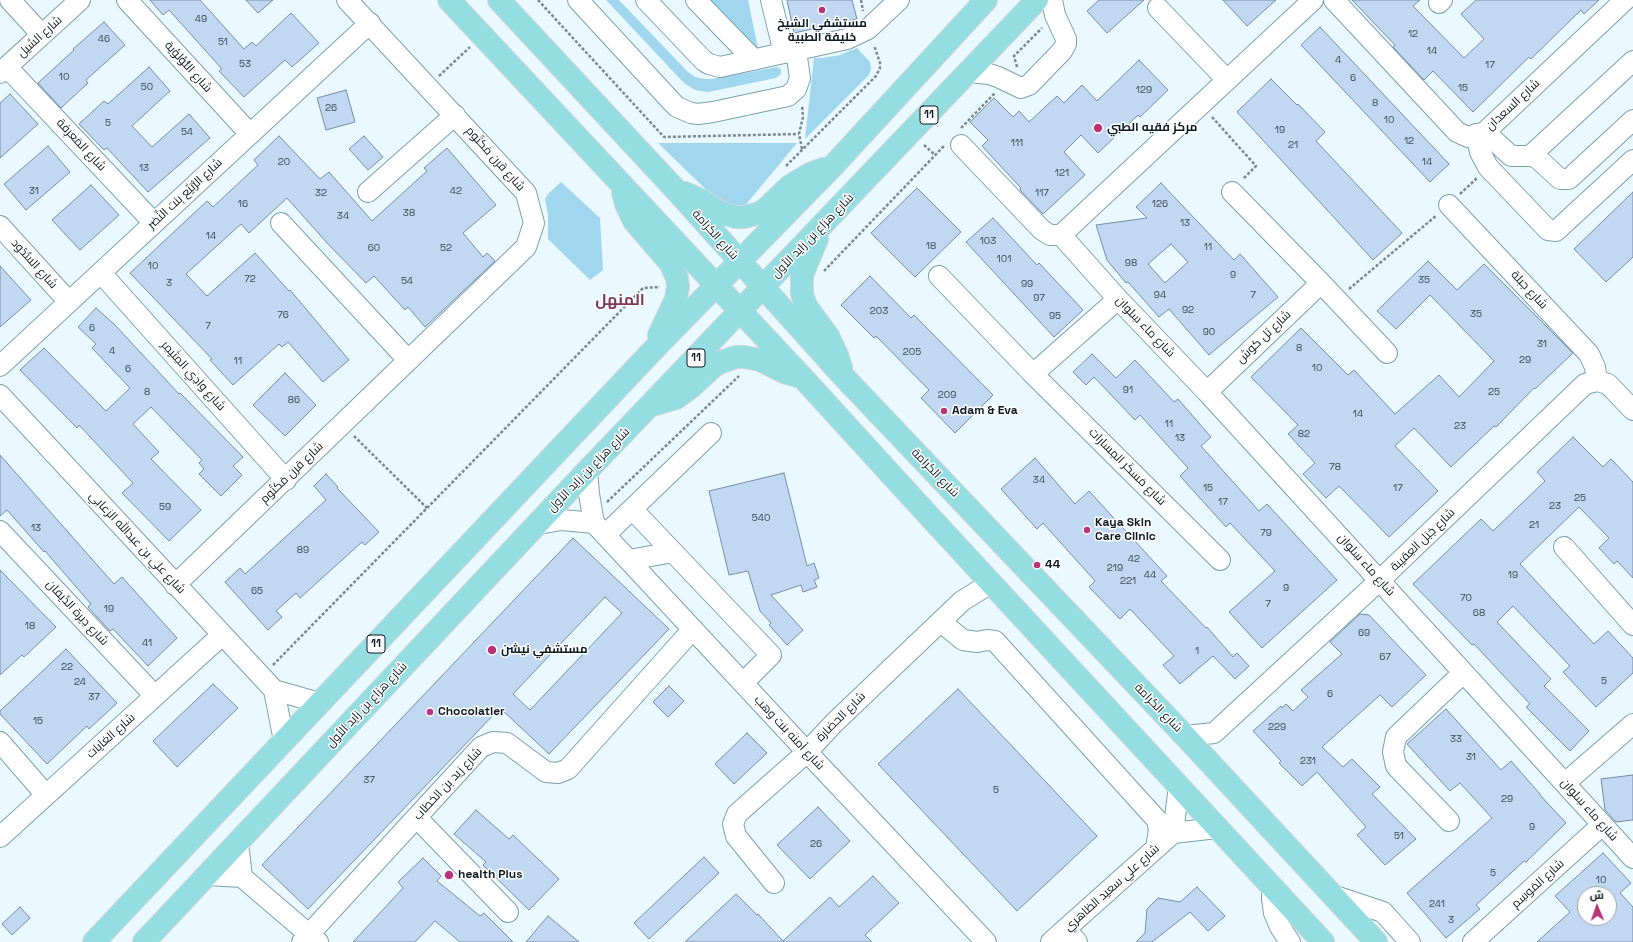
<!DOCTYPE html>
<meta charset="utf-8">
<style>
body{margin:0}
#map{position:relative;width:1633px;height:942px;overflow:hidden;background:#eaf9ff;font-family:"Space Grotesk",Cairo,sans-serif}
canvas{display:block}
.north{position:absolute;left:1577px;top:886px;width:40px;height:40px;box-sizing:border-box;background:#fff;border:1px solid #9ea4a6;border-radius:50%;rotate:358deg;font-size:11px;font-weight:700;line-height:16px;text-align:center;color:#0d1b21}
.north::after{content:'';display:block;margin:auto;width:14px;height:18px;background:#b93479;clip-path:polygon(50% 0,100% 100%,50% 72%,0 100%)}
</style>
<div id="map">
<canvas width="1633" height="942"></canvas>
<div class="north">ش</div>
</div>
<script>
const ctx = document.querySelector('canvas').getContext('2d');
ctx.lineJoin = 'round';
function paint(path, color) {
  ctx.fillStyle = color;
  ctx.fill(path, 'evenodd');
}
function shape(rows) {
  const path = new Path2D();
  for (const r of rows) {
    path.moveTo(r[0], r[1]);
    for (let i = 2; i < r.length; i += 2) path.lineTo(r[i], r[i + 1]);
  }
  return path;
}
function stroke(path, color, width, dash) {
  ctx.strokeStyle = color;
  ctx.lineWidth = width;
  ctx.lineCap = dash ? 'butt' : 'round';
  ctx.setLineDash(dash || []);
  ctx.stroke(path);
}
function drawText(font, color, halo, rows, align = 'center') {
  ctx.font = font + ' "Space Grotesk",Cairo,sans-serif';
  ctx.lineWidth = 3;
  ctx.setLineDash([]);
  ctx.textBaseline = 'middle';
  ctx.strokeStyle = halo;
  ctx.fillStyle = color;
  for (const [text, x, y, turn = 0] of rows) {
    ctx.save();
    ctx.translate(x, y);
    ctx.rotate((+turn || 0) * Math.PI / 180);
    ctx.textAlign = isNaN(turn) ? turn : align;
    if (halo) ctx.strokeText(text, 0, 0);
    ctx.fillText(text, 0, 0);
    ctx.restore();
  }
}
const green = shape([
 [606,0,619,0,688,72,695,77,704,79,712,79,777,67,781,69,781,74,776,78,708,92,695,90,684,83],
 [709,0,748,0,758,48,755,50],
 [857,48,870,62,871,69,869,75,805,139,814,58,823,58,840,55],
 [658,143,797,143,743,208,725,208],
 [561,182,600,218,603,270,590,280,548,239,548,215,545,199,548,194]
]);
const building = shape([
 [150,0,200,0,244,49,252,42,256,46,291,13,319,43,292,67,285,60,244,97,219,71,222,69,169,10,163,15,150,0],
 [246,0,273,0,258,13,246,0],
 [787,0,852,0,857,19,794,33,787,0],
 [1099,0,1144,0,1107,33,1087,11,1099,0],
 [1223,0,1276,0,1247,26,1223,0],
 [1352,0,1420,0,1413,6,1464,58,1484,39,1461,14,1476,0,1599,0,1584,14,1581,10,1531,59,1529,57,1473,112,1433,71,1424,80,1393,47,1395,45,1352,0],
 [104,22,125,45,86,80,88,83,61,108,38,83,74,50,73,49,104,22],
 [1320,27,1449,164,1430,182,1301,45,1320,27],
 [1139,60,1168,90,1140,117,1138,115,1098,153,1081,135,1064,152,1085,175,1043,214,1020,190,1021,188,982,146,988,140,970,122,994,98,1013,117,1019,111,1029,122,1057,96,1064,103,1082,85,1097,101,1139,60],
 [149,67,170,91,132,126,152,147,189,114,210,138,148,192,107,148,104,150,79,124,104,101,108,104,149,67],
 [1271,79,1297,105,1298,104,1325,132,1316,141,1402,233,1373,260,1237,112,1271,79],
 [346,90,355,122,326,130,317,98,346,90],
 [10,94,38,124,0,158,0,103,10,94],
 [279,136,320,179,329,172,372,221,427,171,424,168,447,148,496,205,463,233,483,257,487,253,495,261,425,327,408,307,405,310,374,276,366,283,328,244,287,198,249,233,241,224,186,274,207,296,255,253,289,291,290,290,349,360,323,382,288,342,282,347,279,344,233,385,210,360,212,359,130,273,207,201,213,207,258,165,254,160,279,136],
 [364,136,383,157,368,170,349,149,364,136],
 [48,146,70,172,26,210,4,184,48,146],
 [1161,183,1234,260,1240,254,1278,297,1209,355,1169,309,1159,317,1128,282,1126,283,1107,260,1096,225,1147,218,1136,207,1161,183],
 [1171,244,1188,262,1165,283,1148,264,1171,244],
 [91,185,119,215,80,250,52,220,91,185],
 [917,188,961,232,915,277,871,233,917,188],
 [1633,192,1633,257,1606,282,1574,249,1633,192],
 [993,218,1037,265,1039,263,1083,310,1054,337,966,242,993,218],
 [1428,261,1457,290,1484,264,1573,353,1535,389,1534,388,1496,427,1494,426,1451,467,1414,428,1395,446,1438,491,1389,537,1339,486,1326,498,1303,474,1315,463,1288,434,1298,425,1251,377,1301,328,1348,375,1354,370,1395,414,1439,375,1459,397,1494,361,1430,295,1396,329,1377,311,1428,261],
 [0,266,31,300,0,327,0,266],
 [870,276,911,318,914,315,993,395,955,433,921,398,929,390,876,336,874,338,841,305,870,276],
 [96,308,115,325,179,394,180,393,243,457,233,466,242,475,221,496,199,474,204,469,199,463,202,460,151,407,133,424,159,452,151,459,201,510,169,541,122,493,133,483,79,425,77,428,20,370,44,348,106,411,130,388,92,348,96,344,78,327,96,308],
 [1092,354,1116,378,1135,360,1174,402,1178,399,1211,437,1201,446,1259,511,1267,504,1337,580,1262,648,1229,612,1275,571,1230,523,1226,527,1180,476,1188,468,1140,415,1135,420,1094,377,1086,385,1073,372,1092,354],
 [285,373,316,405,285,436,253,405,285,373],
 [1573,437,1603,467,1611,459,1633,482,1633,578,1617,561,1614,564,1599,548,1609,538,1579,507,1520,564,1594,644,1608,631,1633,658,1633,673,1596,707,1563,672,1570,666,1513,606,1497,622,1551,679,1544,686,1589,731,1570,751,1526,707,1530,704,1474,644,1472,645,1413,584,1481,519,1493,531,1545,481,1537,472,1573,437],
 [0,455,114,584,122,577,177,638,148,666,113,629,110,631,88,607,91,604,45,551,44,552,7,510,0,516,0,455],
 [1035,458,1075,504,1089,491,1167,576,1161,581,1206,628,1207,627,1233,657,1237,653,1249,666,1235,679,1213,656,1180,684,1163,665,1174,656,1130,609,1120,619,1089,587,1095,581,1043,523,1037,529,1001,489,1035,458],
 [784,473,807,566,814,563,819,578,814,580,817,587,803,592,801,585,771,595,803,630,787,645,769,625,771,623,760,611,748,571,729,575,709,491,784,473],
 [326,474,338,487,337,488,379,532,365,545,362,542,300,598,296,593,276,611,282,617,268,630,225,582,240,568,245,574,326,500,314,486,326,474],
 [573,538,669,629,549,754,500,708,308,909,262,865,573,538],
 [605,597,622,613,530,710,513,694,605,597],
 [0,570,56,627,24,657,22,655,0,675,0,570],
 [1360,614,1369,615,1426,675,1392,707,1380,695,1322,747,1343,767,1352,759,1380,787,1372,794,1416,839,1385,865,1357,835,1366,827,1317,772,1302,786,1279,763,1281,761,1253,731,1281,706,1282,708,1286,704,1293,711,1308,697,1301,690,1342,654,1330,642,1360,614],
 [66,649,117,703,89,729,87,726,47,764,0,714,0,711,66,649],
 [213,684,238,708,177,767,153,741,213,684],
 [669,686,684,701,668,717,653,702,669,686],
 [958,689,1097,836,1017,911,878,764,958,689],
 [1446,709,1501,770,1511,761,1540,794,1540,795,1566,823,1526,862,1524,861,1476,905,1480,909,1446,938,1407,893,1492,818,1460,783,1450,791,1407,744,1446,709],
 [747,733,767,753,734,784,715,764,747,733],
 [1633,775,1633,820,1616,822,1605,810,1601,779,1633,775],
 [818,807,850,841,810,879,777,845,818,807],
 [476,810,509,839,513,835,559,879,529,910,483,865,486,862,454,834,476,810],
 [1603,853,1631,883,1620,893,1633,907,1633,942,1537,942,1570,912,1555,896,1603,853],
 [1585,894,1609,894,1609,918,1585,918,1585,894],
 [704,857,719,873,649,939,634,923,704,857],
 [423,858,441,876,437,881,480,916,484,913,513,942,460,942,435,921,415,942,353,942,403,888,398,882,423,858],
 [873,876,899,903,865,935,872,942,685,942,736,894,757,915,758,914,783,941,830,897,839,907,873,876],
 [1197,887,1225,916,1208,931,1190,912,1152,942,1136,942,1145,933,1147,909,1158,898,1180,902,1197,887],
 [20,907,30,918,12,935,2,924,20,907],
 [548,916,579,942,526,942,548,916]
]);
const path = shape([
 [538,0,664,137,799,134],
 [861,0,863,11],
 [1017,67,1014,56,1042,28],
 [439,76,470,47],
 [1212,117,1256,166,1243,179],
 [961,128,995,93],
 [924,145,935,155],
 [802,149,799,134,803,117,802,105],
 [786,166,876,76,880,68,880,63,874,45],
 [1460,194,1477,178],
 [824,271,944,146],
 [1349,289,1437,215],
 [354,436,427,508],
 [607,502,739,376],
 [273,665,643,288,660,287]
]);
const minor = shape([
 [10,0,42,35],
 [127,0,250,134],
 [578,0,672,102,677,107,691,113,698,114,713,112,788,96,796,89,800,78,796,51],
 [646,0,704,61,709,64,720,67,847,39,868,29,899,0],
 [696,0,754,60],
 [771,0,784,53],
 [1334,0,1457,132,1468,137,1485,132,1625,0],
 [1439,3,1442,0],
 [1158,8,1227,80],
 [7,67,154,223],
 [970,72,989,74,998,77,1021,88,1029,85,1062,51,1066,44,1066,39,1055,15,1052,0],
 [0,73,80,0],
 [1485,132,1511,156,1530,156,1537,158,1560,179,1569,179,1633,120],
 [1476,134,1480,152,1488,167,1548,230,1556,231,1633,160],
 [961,145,1042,230,1050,235,1061,235],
 [1530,156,1633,61],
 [368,192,455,115],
 [1232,192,1321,283,1387,353],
 [1449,205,1589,354,1595,367,1597,381],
 [281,223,408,360],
 [0,226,69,302],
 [1061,235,1118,299,1207,392,1633,858],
 [1061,235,1313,0],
 [101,273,286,480],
 [939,276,1033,374,1220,560],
 [0,366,370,23],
 [1033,374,1118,299],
 [1207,392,1321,283],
 [0,395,274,690,320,703],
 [587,471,589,494,594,523,807,752,986,942],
 [632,509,771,655,743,683],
 [538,524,562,520,594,523],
 [0,531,155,696],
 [605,535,711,433],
 [1564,547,1633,625],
 [629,560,673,552],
 [175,585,526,247,534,223,526,193,347,0],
 [941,622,963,640,977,642,987,640,995,641,1157,820,1159,830,1156,848],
 [274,690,284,741],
 [1185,736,1214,733,1380,580,1585,384,1597,381,1608,384,1633,410],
 [0,742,46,795],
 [1565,783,1633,724],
 [417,818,508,912],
 [1449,821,1396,766,1393,752,1396,737,1463,673],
 [1173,833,1179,786],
 [0,837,222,635],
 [238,843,242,877],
 [207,875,242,877,318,942],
 [774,883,736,836,733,824,737,814,807,752,834,723,962,601,991,583],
 [1272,887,1272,899,1274,913,1280,927,1290,942],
 [1332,895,1383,912,1410,942],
 [1066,929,1077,942],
 [302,942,481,747,493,742,507,743,546,772,558,773,568,769,693,629],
 [1051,942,1173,833,1217,828],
 [1473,942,1602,825]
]);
const major = shape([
 [449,0,802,377,929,516,1323,942],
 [499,0,674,188,843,376,1185,736,1376,942],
 [623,193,626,204,634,221,671,264,677,278,678,286,676,299,659,335],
 [685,193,705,202,721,213,736,217,744,217,760,213,767,208,790,186,810,174,823,169],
 [817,239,802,275,802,294,806,306,828,336,837,355,841,367],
 [656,404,676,398,690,388,714,366,721,362,736,357,744,357,760,360,784,372,797,376],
 [94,942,657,346,832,167,986,0],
 [144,942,587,471,1037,0]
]);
const markers = [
 [822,10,4,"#b93479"],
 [1098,128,5,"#b93479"],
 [944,411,4,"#b93479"],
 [1087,530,4,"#b93479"],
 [1037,565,4,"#b93479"],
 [492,650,5,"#b93479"],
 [430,712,4,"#b93479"],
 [449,875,5,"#b93479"]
];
const numberNames = [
 ["49",201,19],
 ["12",1413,34],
 ["46",104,39],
 ["51",223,42],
 ["14",1432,51],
 ["4",1338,60],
 ["53",245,64],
 ["17",1490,65],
 ["10",64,77],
 ["6",1353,78],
 ["50",147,87],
 ["15",1463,88],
 ["129",1144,90],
 ["8",1375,103],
 ["26",331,108],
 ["10",1389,120],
 ["5",108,123],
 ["19",1280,130],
 ["54",187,132],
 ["12",1409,141],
 ["111",1017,143],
 ["21",1293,145],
 ["20",284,162],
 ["14",1427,162],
 ["13",144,168],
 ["121",1062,173],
 ["31",34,191],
 ["42",456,191],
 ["32",321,193],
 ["117",1042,193],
 ["16",243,204],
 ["126",1160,204],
 ["38",409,213],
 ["34",343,216],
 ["13",1185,223],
 ["14",211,236],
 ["103",988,241],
 ["18",931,246],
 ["11",1208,247],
 ["60",374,248],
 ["52",446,248],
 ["101",1004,259],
 ["98",1131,263],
 ["10",153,266],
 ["9",1233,275],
 ["72",250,279],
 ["35",1424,280],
 ["54",407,281],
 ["3",169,283],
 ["99",1027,284],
 ["94",1160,295],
 ["7",1253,295],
 ["97",1039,298],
 ["92",1188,310],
 ["203",879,311],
 ["35",1476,314],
 ["76",283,315],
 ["95",1055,316],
 ["7",208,326],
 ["6",92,328],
 ["90",1209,332],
 ["31",1542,344],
 ["8",1299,348],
 ["4",112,351],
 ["205",912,352],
 ["29",1525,360],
 ["11",238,361],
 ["10",1317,368],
 ["6",128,369],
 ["91",1128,390],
 ["8",147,392],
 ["25",1494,392],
 ["209",947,395],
 ["86",294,400],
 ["14",1358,414],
 ["11",1169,424],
 ["23",1460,426],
 ["82",1304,434],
 ["13",1180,438],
 ["78",1335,467],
 ["34",1039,480],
 ["15",1208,488],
 ["17",1398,488],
 ["25",1580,498],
 ["17",1223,502],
 ["23",1555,506],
 ["59",165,507],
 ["540",761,518],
 ["21",1534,525],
 ["13",36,528],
 ["79",1266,533],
 ["89",303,550],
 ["42",1134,559],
 ["219",1115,568],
 ["44",1150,575],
 ["19",1513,575],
 ["221",1128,581],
 ["9",1286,588],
 ["65",257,591],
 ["70",1466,598],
 ["7",1268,604],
 ["19",109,609],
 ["68",1479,613],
 ["18",30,626],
 ["69",1364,633],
 ["41",147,643],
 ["1",1197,651],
 ["67",1385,657],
 ["22",67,667],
 ["5",1604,681],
 ["24",80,682],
 ["6",1330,694],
 ["37",94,697],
 ["15",38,721],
 ["229",1277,727],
 ["33",1456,739],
 ["31",1471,757],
 ["231",1308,761],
 ["37",369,780],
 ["5",996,790],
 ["29",1507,799],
 ["9",1532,827],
 ["51",1399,836],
 ["26",816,844],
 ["5",1493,873],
 ["10",1601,880],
 ["241",1437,904],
 ["3",1451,920]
];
const shields = [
 [929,115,18],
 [696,358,18],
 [376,644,18]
];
const shieldNames = [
 ["11",929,115],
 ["11",696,358],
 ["11",376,644]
];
const poiNames = [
 ["مستشفي الشيخ",822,24,"center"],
 ["خليفة الطبية",822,38,"center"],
 ["مركز فقيه الطبي",1107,128],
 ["Adam & Eva",952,411],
 ["Kaya Skin",1095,523],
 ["Care Clinic",1095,537],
 ["44",1045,565],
 ["مستشفي نيشن",501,650],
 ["Chocolatier",438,712],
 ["health Plus",458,875]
];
const streetNames = [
 ["شارع السَّيل",40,37,-42],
 ["شارع اللُّؤلؤية",188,67,48],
 ["شارع السعدان",1513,105,-43],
 ["شارع المَعرِفة",81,145,47],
 ["شارع قرن مَكتُوم",495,159,48],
 ["شارع الرُّبَيِّع بِنت النَّضر",185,194,-43],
 ["شارع الكرامة",715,235,48],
 ["شارع هزاع بن زايد الأول",813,236,-46],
 ["شارع السُّدُود",34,264,48],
 ["شارع جبلة",1529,290,47],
 ["شارع ماء سِلوان",1145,327,46],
 ["شارع تل كوش",1264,337,-44],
 ["شارع وادِي المِثَيمِر",193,376,48],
 ["شارع مَسكَر المِسارات",1127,467,45],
 ["شارع هزاع بن زايد الأول",589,470,-46],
 ["شارع قرن مَكتُوم",292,473,-44],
 ["شارع الكرامة",935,473,46],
 ["شارع جَبَل العِقيبة",1423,540,-44],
 ["شارع علي بن عبدالله الزعابي",137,543,47],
 ["شارع ماء سِلوان",1366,565,48],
 ["شارع دِيرة الدِّيفان",77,613,47],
 ["شارع هزاع بن زايد الأول",367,705,-47],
 ["شارع الكرامة",1158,708,46],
 ["شارع الحضارة",841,717,-45],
 ["شارع آمنه بنت وهب",789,733,47],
 ["شارع الغايات",111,736,-42],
 ["شارع زيد بن الخطاب",448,784,-47],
 ["شارع ماء سِلوان",1589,810,48],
 ["شارع المَوسِم",1538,884,-42],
 ["شارع علي سعيد الظاهري",1112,888,-42]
];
const districtNames = [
 ["المنهل",620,301]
];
paint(green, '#a0d7ee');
paint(building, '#c0d8f2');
stroke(building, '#768da5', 1);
stroke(minor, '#7da0af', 22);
stroke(major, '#d3d6d7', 24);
stroke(path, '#7b898f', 2.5, [3, 2]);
stroke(minor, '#fff', 20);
stroke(major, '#94dde0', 22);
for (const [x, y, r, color] of markers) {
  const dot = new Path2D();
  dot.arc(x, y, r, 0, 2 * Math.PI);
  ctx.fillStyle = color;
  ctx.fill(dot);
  stroke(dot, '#fff', 1.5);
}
drawText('10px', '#3a4a55', null, numberNames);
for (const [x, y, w] of shields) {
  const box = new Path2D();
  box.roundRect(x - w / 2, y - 9, w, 18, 3);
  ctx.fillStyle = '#fff';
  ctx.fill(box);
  stroke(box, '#0d1b21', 1);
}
drawText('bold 11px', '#0d1b21', null, shieldNames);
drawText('bold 12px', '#0d1b21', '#fff', poiNames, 'left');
drawText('12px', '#0d1b21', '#fff', streetNames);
drawText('bold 16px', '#7d3a58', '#fff', districtNames);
</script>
